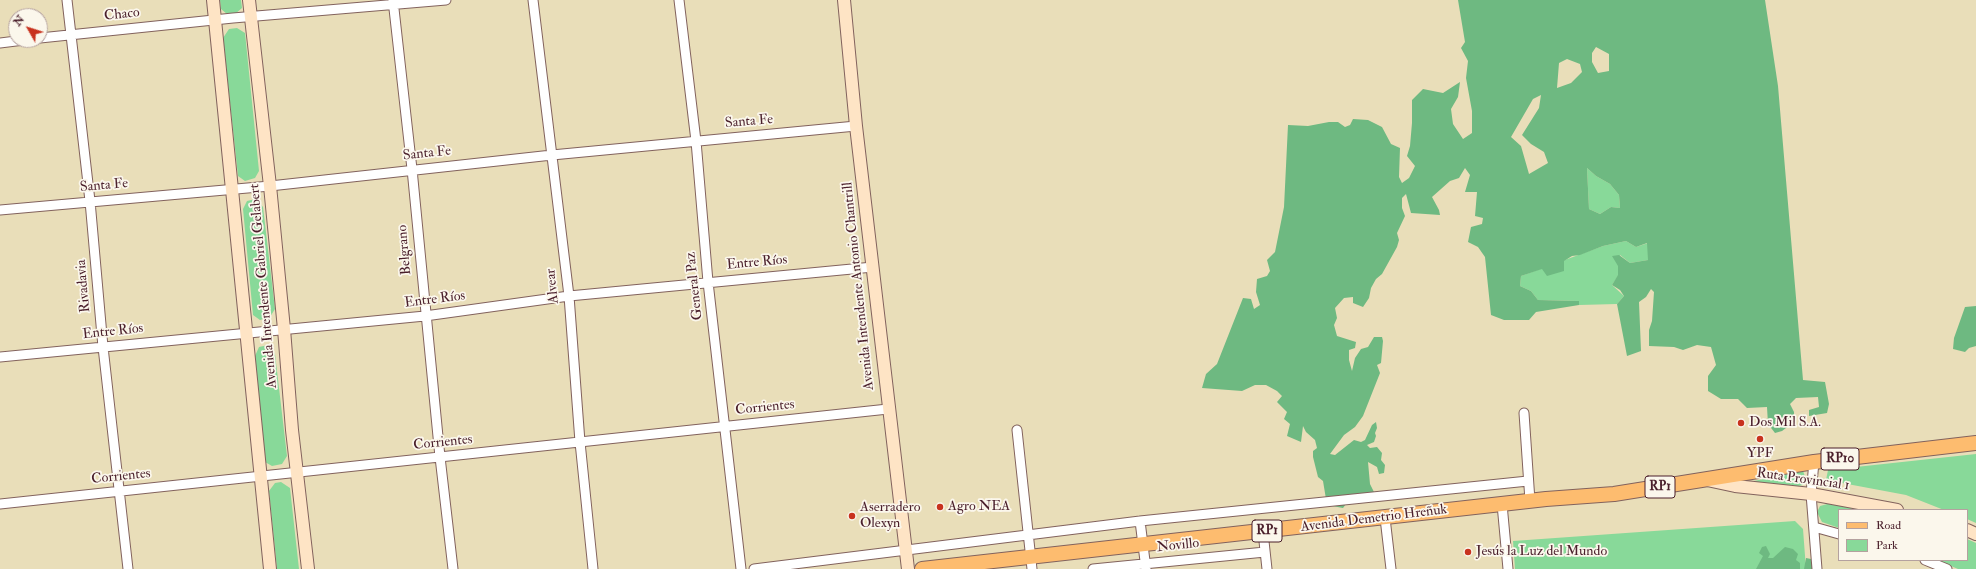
<!DOCTYPE html>
<meta charset="utf-8">
<style>
body{margin:0}
#map{position:relative;width:1976px;height:569px;overflow:hidden;background:#e9deb9;font-family:"IM FELL Double Pica",serif}
canvas{display:block}
.legend{position:absolute;left:1838px;top:509px;width:130px;height:52px;box-sizing:border-box;background:#fbf7ec;border:1px solid #b4a19f;margin:0;padding:5px 7px;list-style:none;font-size:12px;color:#4a1f2b}
.legend li{display:flex;align-items:center;gap:8px;height:20px}
.legend b{width:20px;border:1px solid #b4a19f}
.north{position:absolute;left:8px;top:8px;width:40px;height:40px;box-sizing:border-box;background:#fbf7ec;border:1px solid #b4a19f;border-radius:50%;rotate:309deg;font-size:11px;font-weight:700;line-height:16px;text-align:center;color:#4a1f2b}
.north::after{content:'';display:block;margin:auto;width:14px;height:18px;background:#c8321e;clip-path:polygon(50% 0,100% 100%,50% 72%,0 100%)}
</style>
<div id="map">
<canvas width="1976" height="569"></canvas>
<ul class="legend">
<li><b style="height:5px;background:#fdbc6f"></b>Road</li>
<li><b style="height:11px;background:#88d999"></b>Park</li>
</ul>
<div class="north">N</div>
</div>
<script>
const ctx = document.querySelector('canvas').getContext('2d');
ctx.lineJoin = 'round';
function paint(path, color) {
  ctx.fillStyle = color;
  ctx.fill(path, 'evenodd');
}
function shape(rows) {
  const path = new Path2D();
  for (const r of rows) {
    path.moveTo(r[0], r[1]);
    for (let i = 2; i < r.length; i += 2) path.lineTo(r[i], r[i + 1]);
  }
  return path;
}
function stroke(path, color, width, dash) {
  ctx.strokeStyle = color;
  ctx.lineWidth = width;
  ctx.lineCap = dash ? 'butt' : 'round';
  ctx.setLineDash(dash || []);
  ctx.stroke(path);
}
function drawText(font, color, halo, rows, align = 'center') {
  ctx.font = font + ' "IM FELL Double Pica",serif';
  ctx.lineWidth = 3.5;
  ctx.setLineDash([]);
  ctx.textBaseline = 'middle';
  ctx.strokeStyle = halo;
  ctx.fillStyle = color;
  for (const [text, x, y, turn = 0] of rows) {
    ctx.save();
    ctx.translate(x, y);
    ctx.rotate((+turn || 0) * Math.PI / 180);
    ctx.textAlign = isNaN(turn) ? turn : align;
    if (halo) ctx.strokeText(text, 0, 0);
    ctx.fillText(text, 0, 0);
    ctx.restore();
  }
}
const green = shape([
 [220,0,241,0,242,8,235,14,227,14,221,9],
 [237,28,245,33,259,171,255,178,245,181,238,176,223,38,229,29],
 [1587,168,1596,176,1610,184,1619,195,1620,208,1611,207,1600,214,1589,209],
 [256,199,263,207,275,309,270,317,260,320,253,315,243,209,247,201],
 [1626,241,1636,247,1648,243,1648,260,1630,263,1620,255,1618,276,1612,285,1624,296,1617,304,1579,305,1579,301,1538,300,1531,291,1520,286,1521,276,1603,246],
 [268,345,275,354,287,456,282,464,272,466,265,462,255,356,259,347],
 [1976,454,1976,523,1967,519,1967,510,1944,510,1906,495,1826,480,1828,470],
 [1803,471,1806,479,1803,485,1798,486,1739,484],
 [281,482,290,488,299,569,277,569,269,491,275,483],
 [1831,503,1858,510,1839,510,1839,528,1822,522,1817,512,1820,506],
 [1795,521,1803,529,1806,569,1515,569,1513,541],
 [1967,539,1976,543,1976,569,1958,569,1937,560,1967,560]
]);
const forest = shape([
 [1458,0,1765,0,1778,86,1803,380,1825,382,1829,404,1827,413,1809,416,1809,410,1819,407,1818,397,1796,398,1790,404,1794,412,1794,422,1782,431,1775,433,1768,424,1767,407,1747,408,1738,399,1721,399,1708,391,1708,376,1716,365,1711,347,1697,345,1683,350,1674,347,1649,346,1649,330,1652,321,1654,292,1651,289,1646,297,1639,302,1641,351,1627,356,1617,304,1624,296,1620,290,1612,285,1618,275,1618,266,1612,256,1619,255,1630,263,1648,260,1647,243,1636,247,1626,241,1603,246,1580,255,1572,256,1564,261,1564,271,1547,276,1542,269,1521,276,1520,286,1531,291,1538,300,1579,301,1579,305,1536,312,1529,320,1504,320,1491,315,1485,257,1478,247,1468,242,1471,227,1482,224,1483,218,1475,216,1477,192,1465,192,1470,175,1465,168,1459,178,1450,181,1432,197,1439,210,1440,215,1411,213,1406,194,1402,198,1402,208,1405,216,1397,233,1399,240,1397,247,1382,274,1376,279,1371,288,1369,298,1363,307,1353,303,1353,297,1344,298,1335,308,1337,318,1334,325,1337,336,1356,342,1355,348,1349,350,1349,360,1352,371,1355,358,1361,349,1368,347,1374,337,1382,337,1383,341,1381,363,1377,365,1380,373,1363,416,1355,427,1344,435,1330,454,1335,455,1354,440,1361,442,1365,440,1372,425,1376,422,1377,428,1375,433,1376,436,1374,442,1367,445,1370,448,1377,447,1382,453,1381,460,1385,465,1384,473,1379,474,1377,467,1368,462,1370,484,1375,494,1349,500,1343,508,1327,505,1323,481,1318,477,1313,457,1313,451,1317,448,1315,440,1306,432,1303,426,1301,442,1287,436,1290,424,1284,419,1287,412,1277,402,1282,396,1277,391,1266,385,1255,385,1242,391,1202,388,1206,374,1217,364,1243,298,1251,299,1254,309,1260,305,1256,292,1257,279,1267,276,1270,271,1267,260,1275,252,1284,207,1288,125,1308,126,1329,122,1338,122,1345,127,1350,125,1353,119,1368,120,1382,127,1391,144,1400,148,1399,177,1402,183,1409,178,1415,166,1407,156,1410,146,1412,123,1412,100,1423,89,1443,93,1460,82,1458,97,1451,109,1453,124,1463,139,1472,133,1472,111,1466,78,1468,61,1461,48,1465,42],
 [1596,47,1609,54,1609,71,1598,73,1592,62,1592,53],
 [1567,59,1580,64,1582,72,1571,83,1557,88,1559,63],
 [1541,95,1539,108,1522,135,1531,144,1544,152,1548,163,1529,174,1521,146,1511,137,1533,99],
 [1587,168,1596,176,1610,184,1619,195,1620,208,1611,207,1600,214,1589,209],
 [1976,306,1976,346,1969,348,1965,352,1953,349,1954,338,1965,307],
 [1766,546,1770,554,1768,558,1773,558,1785,547,1793,549,1798,554,1796,560,1800,563,1800,569,1756,569,1763,556,1759,553,1762,547],
 [1806,558,1811,559,1813,569,1804,569]
]);
const minor = shape([
 [67,0,90,201,103,347,128,569],
 [393,0,412,169,440,457,453,569],
 [533,0,569,296,580,442,593,569],
 [679,0,696,141,708,282,741,569],
 [40,38,233,18,446,0],
 [0,43,24,40],
 [0,210,270,186,552,155,856,126],
 [0,357,425,316,569,296,873,267],
 [1524,413,1530,501],
 [1017,430,1032,569],
 [1814,462,1811,494,1817,569],
 [0,504,888,409],
 [1502,504,1508,569],
 [1385,518,1391,569],
 [1140,521,1146,569],
 [1814,527,1839,534],
 [1263,532,1267,569],
 [1925,560,1947,569],
 [754,569,1140,521,1528,481],
 [1093,569,1265,552]
]);
const secondary = shape([
 [213,0,270,569],
 [249,0,270,186,284,329,292,430,308,569],
 [844,0,856,126,908,569],
 [1707,480,1735,486,1811,494,1897,510],
 [1967,530,1976,534]
]);
const primary = shape([
 [922,569,1546,499,1614,494,1814,462,1976,443]
]);
const markers = [
 [1741,423,4,"#c8321e"],
 [1760,439,4,"#c8321e"],
 [940,507,4,"#c8321e"],
 [852,516,4,"#c8321e"],
 [1468,552,4,"#c8321e"]
];
const shields = [
 [1840,459,38],
 [1660,487,30],
 [1267,531,30]
];
const shieldNames = [
 ["RP10",1840,459],
 ["RP1",1660,487],
 ["RP1",1267,531]
];
const streetNames = [
 ["Chaco",122,15,-6],
 ["Santa Fe",749,122,-5],
 ["Santa Fe",427,154,-6],
 ["Santa Fe",104,186,-5],
 ["Belgrano",405,250,-95],
 ["Entre Ríos",757,263,-5],
 ["Rivadavia",84,286,-95],
 ["Avenida Intendente Gabriel Gelabert",264,286,-95],
 ["Alvear",553,286,-96],
 ["General Paz",695,286,-96],
 ["Avenida Intendente Antonio Chantrill",859,286,-96],
 ["Entre Ríos",435,300,-7],
 ["Entre Ríos",113,332,-6],
 ["Corrientes",765,408,-6],
 ["Corrientes",443,443,-6],
 ["Corrientes",121,477,-6],
 ["Ruta Provincial 1",1803,480,8],
 ["Avenida Demetrio Hreñuk",1374,519,-7],
 ["Novillo",1178,546,-6]
];
const poiNames = [
 ["Dos Mil S.A.",1749,423],
 ["YPF",1760,454,"center"],
 ["Agro NEA",948,507],
 ["Aserradero",860,508],
 ["Olexyn",860,524],
 ["Jesús la Luz del Mundo",1476,552]
];
paint(green, '#88d999');
paint(forest, '#6eb981');
stroke(minor, '#82625d', 11);
stroke(secondary, '#82625d', 14);
stroke(primary, '#82625d', 16);
stroke(minor, '#fff', 9);
stroke(secondary, '#fee4c5', 12);
stroke(primary, '#fdbc6f', 14);
for (const [x, y, r, color] of markers) {
  const dot = new Path2D();
  dot.arc(x, y, r, 0, 2 * Math.PI);
  ctx.fillStyle = color;
  ctx.fill(dot);
  stroke(dot, '#fbf7ec', 1.5);
}
for (const [x, y, w] of shields) {
  const box = new Path2D();
  box.roundRect(x - w / 2, y - 11, w, 22, 3);
  ctx.fillStyle = '#fbf7ec';
  ctx.fill(box);
  stroke(box, '#4a1f2b', 1);
}
drawText('bold 13px', '#4a1f2b', null, shieldNames);
drawText('14px', '#4a1f2b', '#fbf7ec', streetNames);
drawText('14px', '#4a1f2b', '#fbf7ec', poiNames, 'left');
</script>
